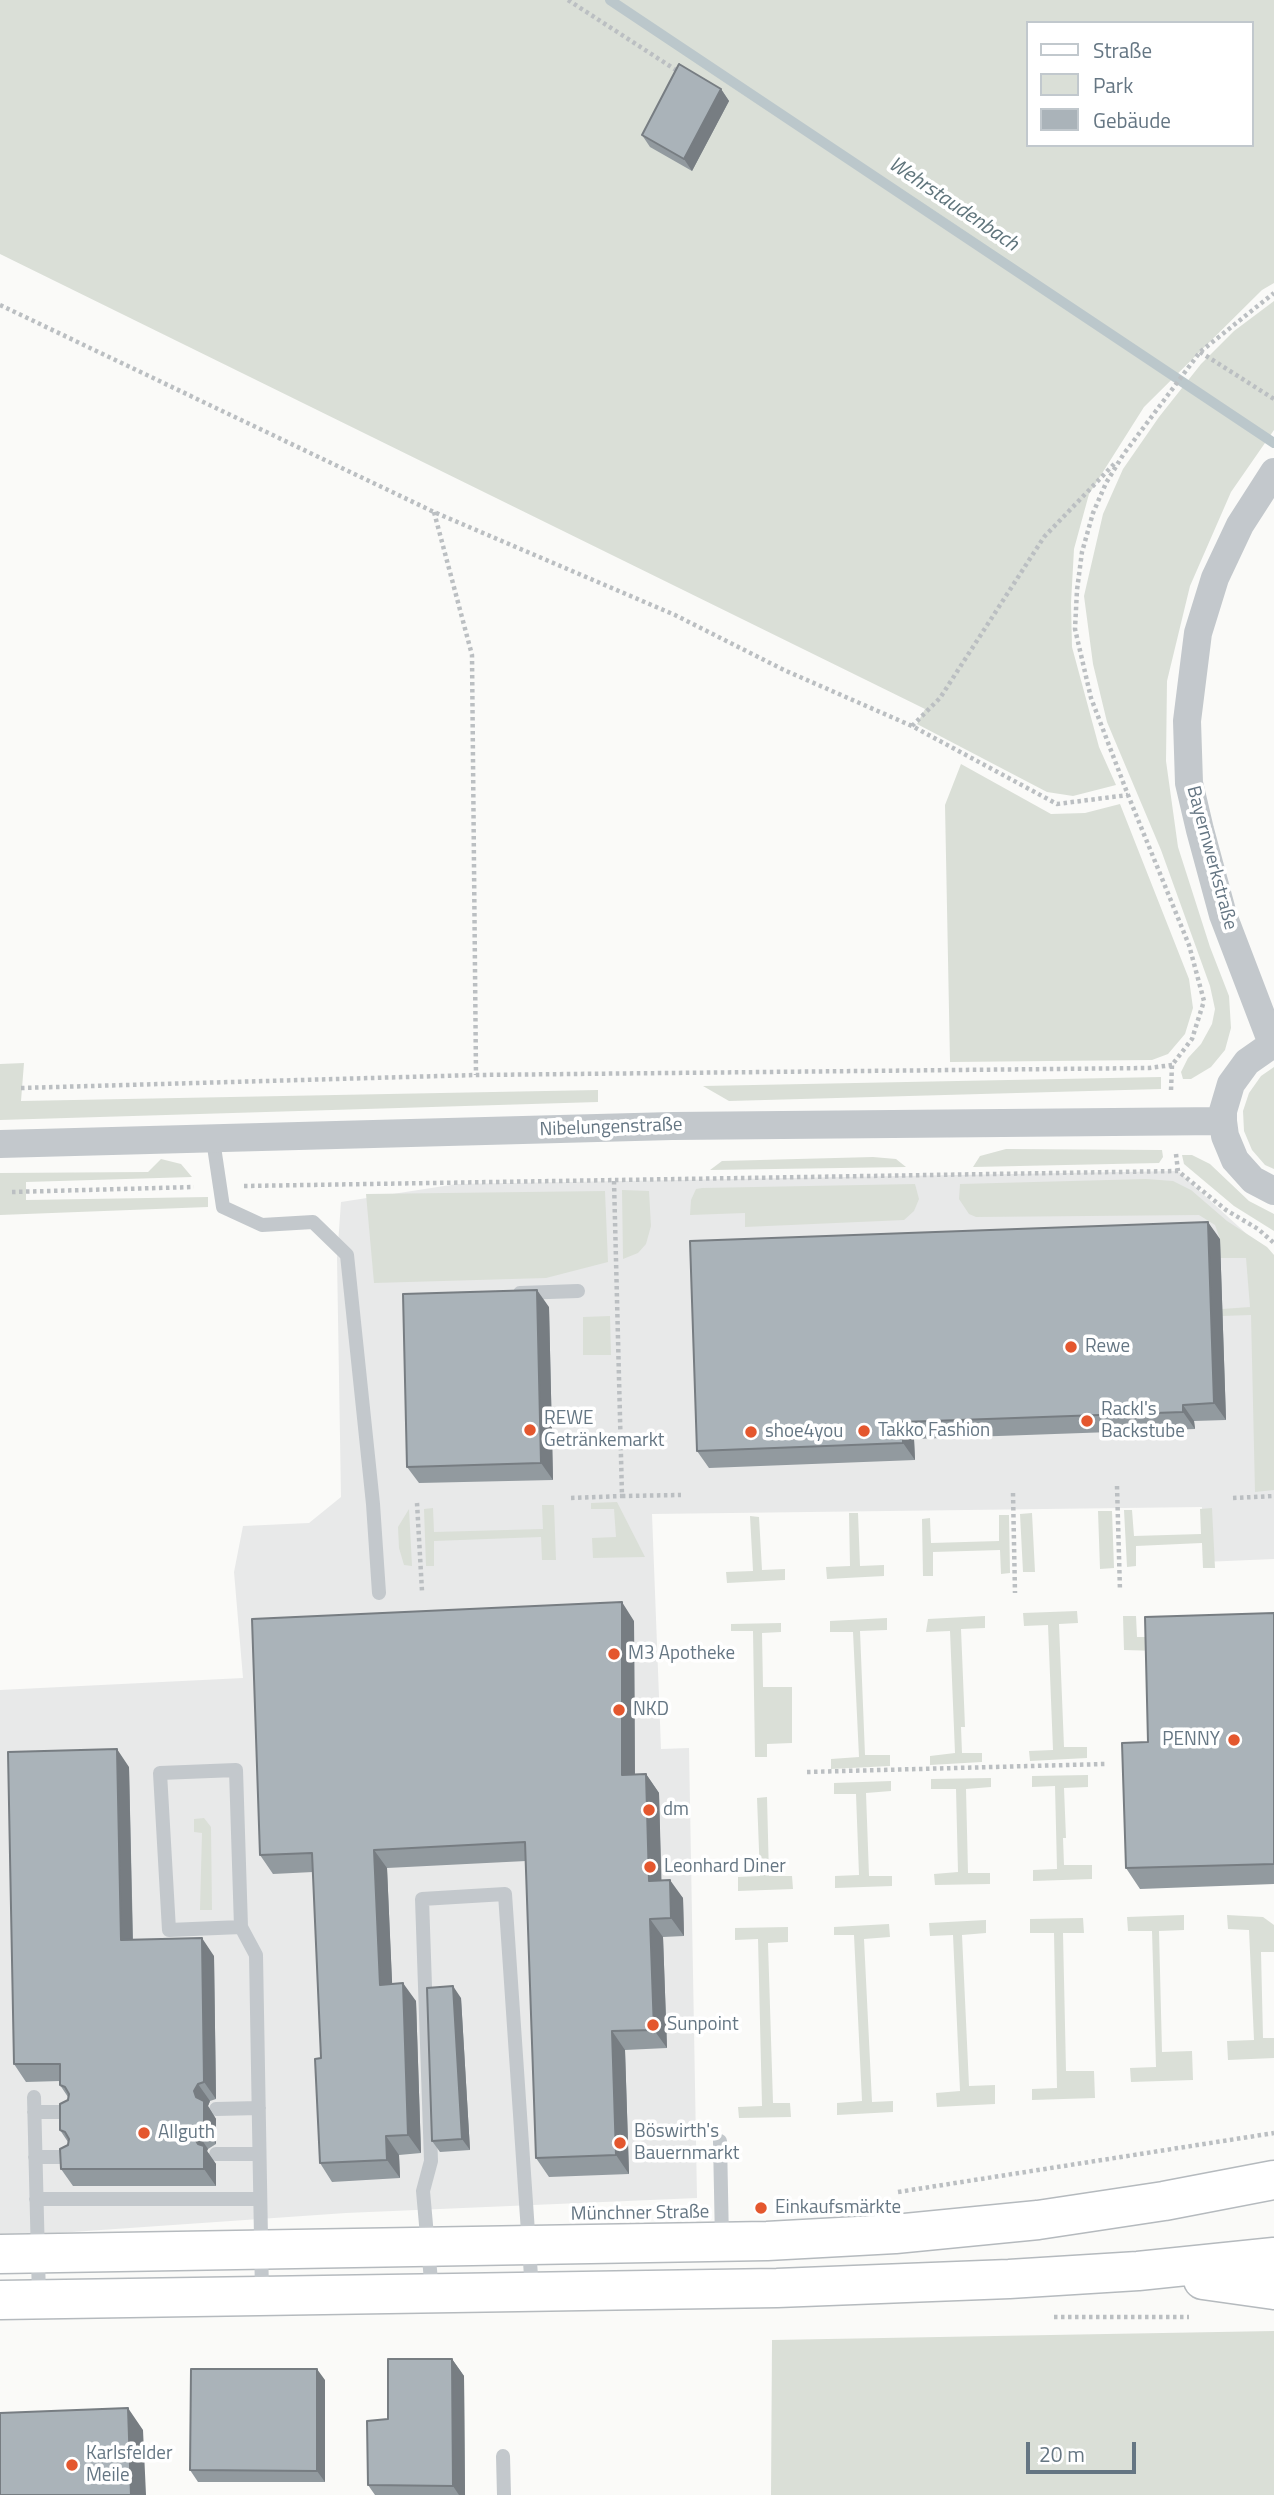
<!DOCTYPE html>
<meta charset="utf-8">
<style>
body{margin:0}
#map{position:relative;width:1274px;height:2495px;overflow:hidden;background:#fafaf8;font-family:"Titillium Web",sans-serif}
canvas{display:block}
.legend{position:absolute;left:1026px;top:21px;width:228px;height:126px;box-sizing:border-box;background:#fff;border:2px solid #c1c8cd;margin:0;padding:9px 12px;list-style:none;font-size:21px;color:#657683}
.legend li{display:flex;align-items:center;gap:14px;height:35px}
.legend b{width:35px;border:2px solid #c1c8cd}
.scale{position:absolute;left:1026px;top:2442px;width:110px;height:32px;box-sizing:border-box;border:4px solid #657683;border-top:0;padding-left:9px;font-size:21px;line-height:24px;white-space:nowrap;color:#657683;-webkit-text-stroke:5px #fff;paint-order:stroke}
</style>
<div id="map">
<canvas width="1274" height="2495"></canvas>
<ul class="legend">
<li><b style="height:9px;background:#fff"></b>Straße</li>
<li><b style="height:19px;background:#dadfd7"></b>Park</li>
<li><b style="height:19px;background:#aab3b9"></b>Gebäude</li>
</ul>
<div class="scale">20 m</div>
</div>
<script>
const ctx = document.querySelector('canvas').getContext('2d');
ctx.lineJoin = 'round';
function paint(path, color) {
  ctx.fillStyle = color;
  ctx.fill(path, 'evenodd');
}
function shape(rows) {
  const path = new Path2D();
  for (const r of rows) {
    path.moveTo(r[0], r[1]);
    for (let i = 2; i < r.length; i += 2) path.lineTo(r[i], r[i + 1]);
  }
  return path;
}
function stroke(path, color, width, dash) {
  ctx.strokeStyle = color;
  ctx.lineWidth = width;
  ctx.lineCap = dash ? 'butt' : 'round';
  ctx.setLineDash(dash || []);
  ctx.stroke(path);
}
function drawText(font, color, halo, rows, align = 'center') {
  ctx.font = font + ' "Titillium Web",sans-serif';
  ctx.lineWidth = 7;
  ctx.setLineDash([]);
  ctx.textBaseline = 'middle';
  ctx.strokeStyle = halo;
  ctx.fillStyle = color;
  for (const [text, x, y, turn = 0] of rows) {
    ctx.save();
    ctx.translate(x, y);
    ctx.rotate((+turn || 0) * Math.PI / 180);
    ctx.textAlign = isNaN(turn) ? turn : align;
    if (halo) ctx.strokeText(text, 0, 0);
    ctx.fillText(text, 0, 0);
    ctx.restore();
  }
}
const built = shape([
 [1178,1171,1274,1259,1274,1559,1203,1562,1202,1507,652,1514,661,1749,689,1748,697,2198,346,2213,0,2237,0,1690,243,1678,234,1572,243,1526,309,1523,341,1497,337,1258,341,1202,457,1184]
]);
const green = shape([
 [0,0,1274,0,1274,283,1262,290,1144,407,1089,494,1074,549,1071,603,1072,647,1099,747,1116,785,1073,796,1047,792,917,724,925,709,0,254],
 [1027,23,1251,23,1251,145,1027,145],
 [1274,301,1274,430,1231,492,1190,586,1167,681,1166,761,1178,847,1210,947,1229,996,1231,1028,1225,1050,1211,1067,1191,1079,1183,1079,1181,1072,1188,1058,1201,1044,1212,1024,1215,1009,1210,986,1161,850,1107,722,1093,664,1084,596,1103,514,1123,469,1159,417,1201,364,1234,331],
 [961,764,1051,814,1085,813,1120,804,1189,979,1193,1008,1185,1034,1168,1054,1152,1060,950,1062,945,805],
 [24,1063,21,1101,598,1090,598,1102,0,1120,0,1064],
 [1274,1067,1274,1169,1265,1165,1252,1150,1244,1131,1243,1111,1249,1093,1261,1076],
 [1161,1077,1161,1089,729,1101,703,1086],
 [1006,1149,1162,1150,1163,1157,1159,1163,973,1167,980,1156],
 [1182,1155,1192,1155,1210,1164,1249,1201,1274,1214,1274,1231,1234,1206,1184,1164],
 [873,1157,896,1159,906,1167,710,1170,722,1161],
 [161,1159,181,1164,192,1177,26,1182,26,1200,208,1197,208,1207,0,1215,0,1173,148,1172],
 [1146,1179,1173,1181,1191,1190,1227,1221,1267,1247,1274,1255,1274,1490,1255,1492,1251,1315,1222,1316,1222,1309,1250,1307,1246,1258,1220,1258,1220,1239,1215,1225,1199,1215,976,1217,969,1214,959,1199,960,1184],
 [915,1184,919,1199,914,1211,904,1220,745,1227,745,1213,690,1215,691,1200,696,1189,702,1188],
 [622,1190,649,1191,651,1226,646,1244,638,1253,623,1259],
 [605,1191,608,1262,546,1278,374,1283,366,1194],
 [610,1316,611,1355,583,1355,583,1317],
 [617,1502,645,1557,593,1558,592,1538,616,1537,614,1509,591,1509,591,1503],
 [542,1505,554,1505,556,1560,542,1560,541,1537,434,1541,434,1566,426,1566,424,1509,433,1508,434,1532,543,1529],
 [1212,1508,1215,1568,1203,1568,1202,1543,1136,1546,1136,1566,1127,1567,1124,1510,1132,1510,1134,1536,1201,1534,1200,1509],
 [409,1509,412,1566,404,1565,399,1548,398,1527],
 [1098,1511,1112,1511,1114,1568,1100,1569],
 [849,1513,858,1513,860,1566,884,1565,884,1576,827,1579,826,1567,850,1566],
 [1032,1513,1035,1572,1023,1572,1020,1514],
 [999,1515,1009,1515,1010,1573,1001,1574,1000,1550,933,1552,933,1576,923,1576,922,1519,930,1518,931,1543,999,1541],
 [750,1516,759,1517,762,1570,785,1569,785,1580,727,1583,726,1572,753,1571],
 [1077,1611,1078,1623,1059,1624,1064,1747,1087,1747,1087,1758,1030,1761,1029,1751,1053,1750,1048,1625,1024,1626,1023,1613],
 [985,1616,985,1628,961,1629,965,1727,961,1727,962,1753,982,1753,982,1762,930,1765,930,1756,955,1753,950,1631,926,1632,928,1619],
 [1123,1616,1136,1616,1137,1637,1159,1637,1159,1651,1124,1650],
 [887,1618,887,1630,860,1631,865,1755,890,1755,890,1766,831,1769,831,1759,859,1757,853,1632,830,1632,830,1621],
 [781,1623,781,1632,762,1633,763,1687,792,1687,792,1743,767,1744,767,1757,755,1757,753,1631,731,1631,731,1624],
 [1088,1775,1088,1787,1064,1788,1066,1838,1063,1838,1064,1865,1092,1865,1092,1879,1033,1881,1033,1870,1057,1869,1055,1786,1032,1787,1032,1776],
 [991,1778,991,1787,966,1789,968,1873,990,1873,990,1884,935,1885,934,1874,958,1872,956,1789,931,1789,931,1779],
 [891,1781,891,1791,866,1793,869,1876,892,1876,892,1886,835,1888,835,1876,859,1875,856,1794,834,1794,834,1783],
 [767,1797,769,1876,792,1876,793,1889,738,1891,738,1877,760,1876,757,1798],
 [204,1818,211,1827,212,1910,200,1910,202,1833,194,1832,194,1819],
 [1184,1915,1184,1930,1159,1931,1162,2052,1192,2051,1193,2080,1131,2082,1130,2068,1156,2067,1152,1931,1128,1931,1127,1917],
 [1227,1915,1263,1917,1274,1925,1274,1952,1261,1952,1263,2038,1274,2038,1274,2058,1228,2060,1227,2041,1254,2040,1249,1930,1228,1929],
 [1083,1918,1084,1933,1063,1933,1066,2071,1094,2071,1095,2098,1032,2100,1032,2089,1057,2088,1054,1933,1030,1933,1030,1919],
 [986,1920,986,1933,962,1935,969,2086,995,2085,995,2104,937,2107,936,2093,960,2091,953,1935,930,1936,929,1923],
 [889,1924,890,1937,864,1939,872,2102,893,2101,893,2112,837,2115,837,2103,862,2101,854,1935,834,1935,834,1927],
 [788,1927,788,1942,768,1943,773,2103,790,2103,791,2117,739,2118,738,2107,762,2106,758,1939,735,1940,735,1928],
 [1274,2331,1274,2495,771,2495,772,2340]
]);
const stream = shape([
 [610,0,1274,443]
]);
const path = shape([
 [568,0,679,72],
 [0,305,434,512,675,615,784,670,912,726,1057,804,1128,795],
 [1200,352,1274,399],
 [434,512,472,655,476,1075],
 [912,726,940,698,1044,537,1115,463],
 [21,1088,476,1075,1149,1068,1172,1065],
 [1171,1090,1172,1065,1192,1039,1204,1001,1189,945,1128,795,1091,698,1075,629,1077,590,1082,552,1093,513,1106,483,1123,455,1200,352,1274,293],
 [1176,1154,1178,1171,1226,1210,1258,1229,1274,1243],
 [614,1181,622,1496,681,1495],
 [244,1186,1178,1171],
 [12,1192,194,1187],
 [1117,1486,1120,1591],
 [1013,1493,1015,1593],
 [571,1498,622,1496],
 [1233,1498,1274,1496],
 [417,1503,422,1591],
 [807,1772,1105,1764],
 [898,2192,1274,2133],
 [1054,2317,1189,2317]
]);
const lane = shape([
 [213,1140,223,1207,262,1225,313,1222,347,1255,373,1504,379,1593],
 [520,1293,578,1291],
 [241,1927,169,1930,160,1773,236,1770,241,1927,256,1955,262,2295],
 [34,2097,39,2298],
 [216,2109,259,2108],
 [34,2112,72,2112],
 [720,2141,722,2241],
 [216,2154,259,2154],
 [35,2157,72,2157],
 [36,2199,260,2199],
 [432,2292,423,2191,431,2161,422,1899,505,1894,532,2291],
 [503,2456,504,2495]
]);
const street = shape([
 [1273,1046,1223,915,1200,830,1189,783,1187,721,1198,633,1215,578,1240,525,1274,472],
 [1274,1046,1267,1048,1247,1062,1231,1084,1223,1111,1223,1121,1225,1136,1235,1160,1253,1180,1274,1191],
 [0,1144,672,1126,1223,1121]
]);
const primary = shape([
 [0,2254,767,2241,895,2234,1038,2220,1164,2201,1274,2180],
 [1203,2280,1274,2290],
 [0,2300,777,2288,1009,2279,1138,2271,1274,2257]
]);
const wall = shape([
 [721,89,729,101,692,171,650,147,642,135],
 [1220,1239,1226,1420,1194,1421,1195,1429,914,1439,915,1460,709,1468,697,1451],
 [549,1307,553,1480,419,1483,407,1467],
 [1274,1613,1274,1884,1140,1889,1126,1868],
 [634,1621,635,1775,646,1774,659,1793,661,1880,683,1898,684,1936,663,1937,667,2048,625,2050,629,2174,549,2177,536,2158,526,1861,387,1868,392,1984,416,2001,421,2153,399,2155,400,2178,332,2182,320,2163,321,2058,313,1872,273,1874,260,1855],
 [129,1767,133,1939,214,1956,216,2099,210,2101,208,2106,216,2119,216,2144,208,2149,207,2151,216,2164,216,2186,73,2186,61,2169,68,2142,60,2130,68,2097,60,2085,60,2081,26,2082,14,2064],
 [461,1998,470,2150,440,2152,432,2141],
 [452,2359,464,2376,465,2495,375,2495,368,2485],
 [325,2380,325,2482,198,2482,190,2470]
]);
const shadedWall = shape([
 [721,89,729,101,692,171,684,159],
 [1208,1222,1220,1239,1226,1420,1214,1403],
 [537,1290,549,1307,553,1480,541,1463],
 [1183,1405,1194,1421,1195,1429,1183,1412],
 [903,1422,914,1439,915,1460,903,1443],
 [622,1602,634,1621,635,1794,622,1775],
 [117,1749,129,1767,133,1957,121,1940],
 [646,1774,659,1793,662,1899,649,1881],
 [374,1850,387,1868,393,2003,380,1985],
 [670,1880,683,1898,684,1936,671,1918],
 [650,1919,663,1937,667,2048,654,2030],
 [202,1938,214,1956,216,2099,204,2082],
 [403,1983,416,2001,421,2153,408,2135],
 [453,1986,461,1998,470,2150,462,2139],
 [612,2031,625,2050,629,2174,616,2155],
 [198,2084,210,2101,208,2106,216,2119,216,2144,204,2127,194,2091],
 [196,2131,208,2149,207,2151,216,2164,216,2186,204,2169,194,2137],
 [386,2136,399,2155,400,2178,387,2160],
 [452,2359,464,2376,465,2495,459,2495,453,2486],
 [317,2369,325,2380,325,2482,317,2471],
 [128,2408,143,2430,146,2495,131,2495]
]);
const building = shape([
 [679,64,721,89,684,159,642,135,679,64],
 [1208,1222,1214,1403,1183,1405,1183,1412,903,1422,903,1443,697,1451,690,1241,1208,1222],
 [537,1290,541,1463,407,1467,403,1294,537,1290],
 [622,1602,622,1775,646,1774,649,1881,670,1880,671,1918,650,1919,654,2030,612,2031,616,2155,536,2158,525,1842,374,1850,380,1985,403,1983,408,2135,386,2136,387,2160,320,2163,315,2059,321,2058,312,1853,260,1855,252,1619,622,1602],
 [1274,1613,1274,1864,1126,1868,1122,1743,1148,1742,1145,1617,1274,1613],
 [117,1749,121,1940,202,1938,204,2082,198,2084,194,2091,196,2097,204,2101,204,2127,196,2131,194,2137,198,2144,204,2146,204,2169,61,2169,60,2149,68,2145,69,2139,65,2132,60,2130,60,2104,68,2100,69,2094,65,2087,60,2085,60,2064,14,2064,8,1752,117,1749],
 [453,1986,462,2139,432,2141,427,1988,453,1986],
 [388,2359,452,2359,453,2486,368,2485,367,2421,388,2419,388,2359],
 [191,2369,317,2369,317,2471,190,2470,191,2369],
 [128,2408,131,2495,0,2495,0,2413,128,2408]
]);
const markers = [
 [1071,1347,7,"#e4572e"],
 [1087,1421,7,"#e4572e"],
 [530,1430,7,"#e4572e"],
 [864,1431,7,"#e4572e"],
 [751,1432,7,"#e4572e"],
 [614,1654,7,"#e4572e"],
 [619,1710,7,"#e4572e"],
 [1234,1740,7,"#e4572e"],
 [649,1810,7,"#e4572e"],
 [650,1867,7,"#e4572e"],
 [653,2025,7,"#e4572e"],
 [144,2133,7,"#e4572e"],
 [620,2143,7,"#e4572e"],
 [761,2208,7,"#e4572e"],
 [72,2465,7,"#e4572e"]
];
const streetNames = [
 ["Bayernwerkstraße",1211,858,75],
 ["Nibelungenstraße",611,1128,-2],
 ["Münchner Straße",640,2214,-1]
];
const poiNames = [
 ["Rewe",1085,1347],
 ["Rackl's",1101,1410],
 ["Backstube",1101,1432],
 ["REWE",544,1419],
 ["Getränkemarkt",544,1441],
 ["Takko Fashion",878,1431],
 ["shoe4you",765,1432],
 ["M3 Apotheke",628,1654],
 ["NKD",633,1710],
 ["PENNY",1220,1740,"right"],
 ["dm",663,1810],
 ["Leonhard Diner",664,1867],
 ["Sunpoint",667,2025],
 ["Böswirth's",634,2132],
 ["Bauernmarkt",634,2154],
 ["Allguth",158,2133],
 ["Einkaufsmärkte",775,2208],
 ["Karlsfelder",86,2454],
 ["Meile",86,2476]
];
const waterNames = [
 ["Wehrstaudenbach",953,205,34]
];
paint(built, '#e8e9e9');
paint(green, '#dadfd7');
stroke(stream, '#bbc7cb', 10);
stroke(primary, '#b5babe', 41);
stroke(path, '#bbbfc2', 4.5, [3.5, 3.5]);
stroke(lane, '#c3c8cc', 14);
stroke(street, '#c3c8cc', 28);
stroke(primary, '#fff', 38);
paint(wall, '#929a9f');
paint(shadedWall, '#777d82');
paint(building, '#aab3b9');
stroke(building, '#777d82', 2);
for (const [x, y, r, color] of markers) {
  const dot = new Path2D();
  dot.arc(x, y, r, 0, 2 * Math.PI);
  ctx.fillStyle = color;
  ctx.fill(dot);
  stroke(dot, '#fff', 2.5);
}
drawText('19px', '#657683', '#fff', streetNames);
drawText('19px', '#657683', '#fff', poiNames, 'left');
drawText('italic 21px', '#60757c', '#fff', waterNames);
</script>
